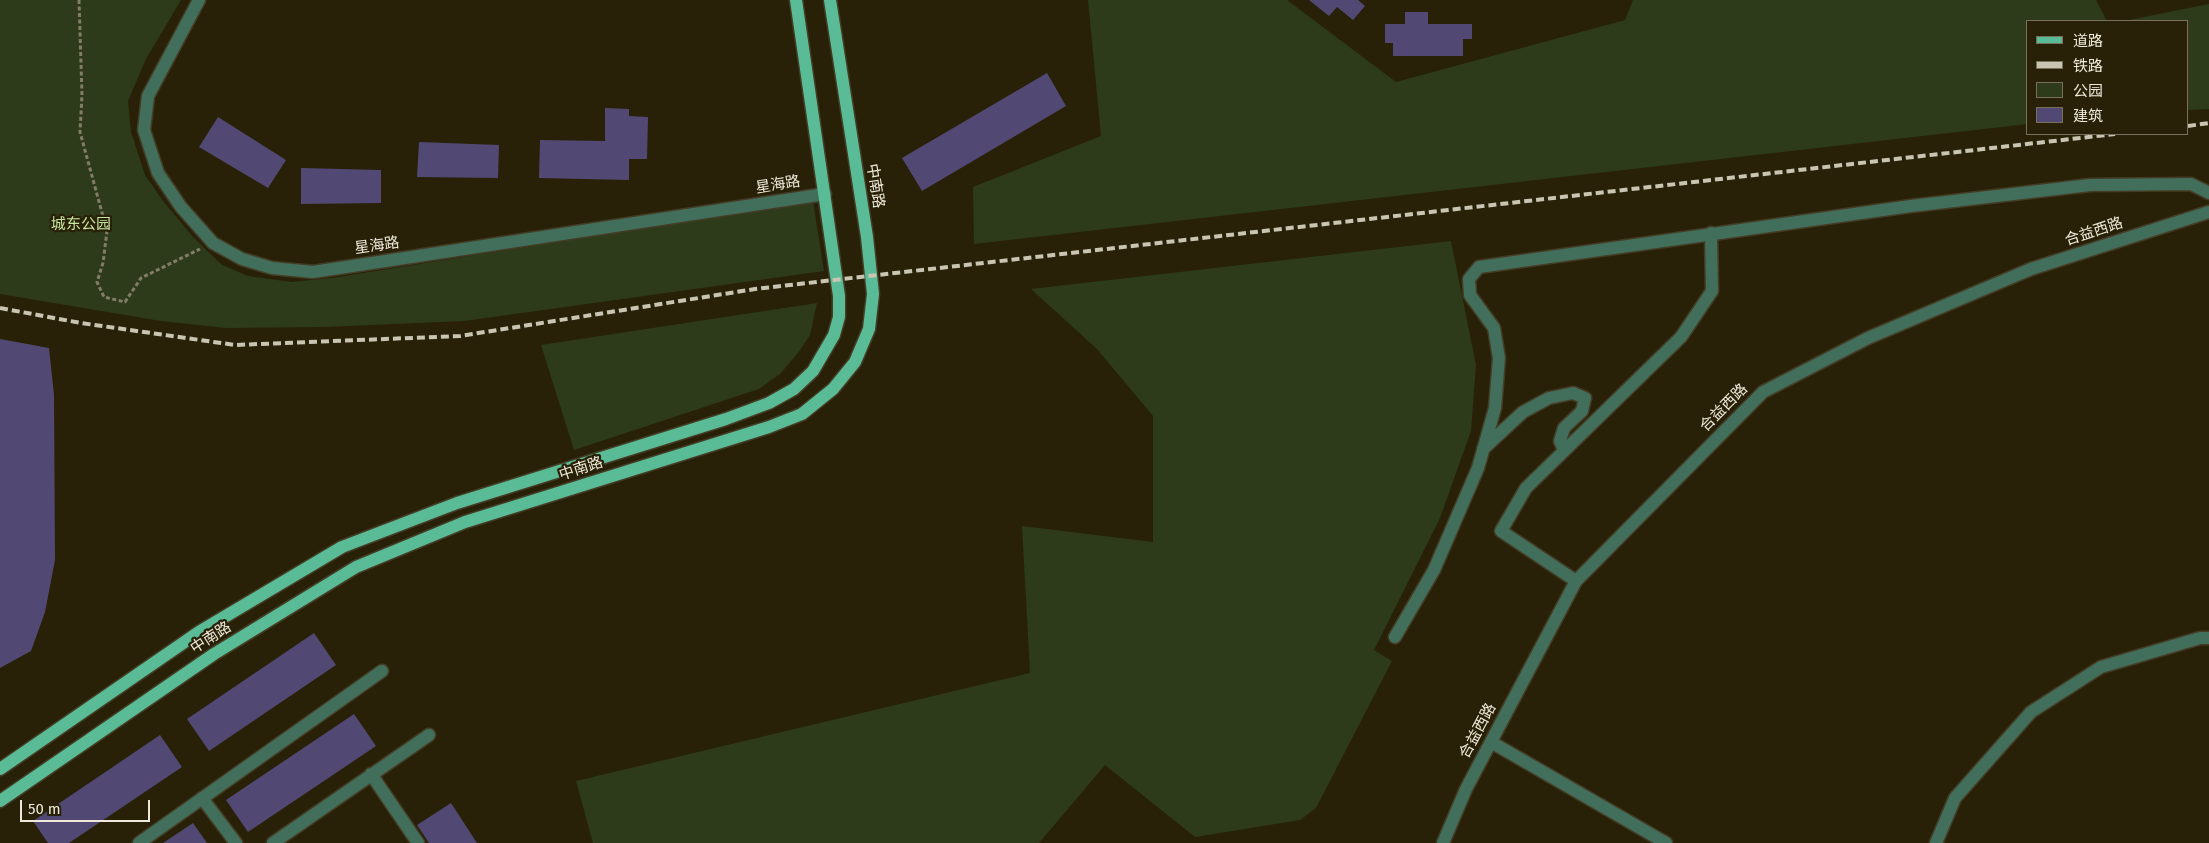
<!DOCTYPE html>
<meta charset="utf-8">
<style>
body{margin:0}
#map{position:relative;width:2209px;height:843px;overflow:hidden;background:#282107;font-family:"Fira Sans","Noto Sans SC",sans-serif}
canvas{display:block}
.legend{position:absolute;left:2026px;top:20px;width:162px;height:115px;box-sizing:border-box;background:#282107;border:1px solid #77715b;margin:0;padding:6px 9px;list-style:none;font-size:15px;color:#eee9da}
.legend li{display:flex;align-items:center;gap:10px;height:25px}
.legend b{width:25px;border:1px solid #77715b}
.scale{position:absolute;left:20px;top:800px;width:130px;height:22px;box-sizing:border-box;border:2px solid #eee9da;border-top:0;padding-left:6px;font-size:15px;line-height:18px;white-space:nowrap;color:#eee9da;-webkit-text-stroke:4px #282107;paint-order:stroke}
</style>
<div id="map">
<canvas width="2209" height="843"></canvas>
<ul class="legend">
<li><b style="height:6px;background:#5abc96"></b>道路</li>
<li><b style="height:6px;background:#cac4b3"></b>铁路</li>
<li><b style="height:14px;background:#2d3b1a"></b>公园</li>
<li><b style="height:14px;background:#514973"></b>建筑</li>
</ul>
<div class="scale">50 m</div>
</div>
<script>
const ctx = document.querySelector('canvas').getContext('2d');
ctx.lineJoin = 'round';
function paint(path, color) {
  ctx.fillStyle = color;
  ctx.fill(path, 'evenodd');
}
function shape(rows) {
  const path = new Path2D();
  for (const r of rows) {
    path.moveTo(r[0], r[1]);
    for (let i = 2; i < r.length; i += 2) path.lineTo(r[i], r[i + 1]);
  }
  return path;
}
function stroke(path, color, width, dash) {
  ctx.strokeStyle = color;
  ctx.lineWidth = width;
  ctx.lineCap = dash ? 'butt' : 'round';
  ctx.setLineDash(dash || []);
  ctx.stroke(path);
}
function drawText(font, color, halo, rows, align = 'center') {
  ctx.font = font + ' "Fira Sans","Noto Sans SC",sans-serif';
  ctx.lineWidth = 4.5;
  ctx.setLineDash([]);
  ctx.textBaseline = 'middle';
  ctx.strokeStyle = halo;
  ctx.fillStyle = color;
  for (const [text, x, y, turn = 0] of rows) {
    ctx.save();
    ctx.translate(x, y);
    ctx.rotate((+turn || 0) * Math.PI / 180);
    ctx.textAlign = isNaN(turn) ? turn : align;
    if (halo) ctx.strokeText(text, 0, 0);
    ctx.fillText(text, 0, 0);
    ctx.restore();
  }
}
const green = shape([
 [0,0,181,0,146,59,128,101,131,132,145,175,163,201,193,237,222,265,248,276,292,282,332,278,813,201,824,271,464,321,324,327,226,328,161,321,0,294],
 [1088,0,1287,0,1396,82,1625,20,1633,0,2096,0,2107,21,2028,21,2028,124,974,244,973,187,1101,136],
 [2209,4,2209,109,2188,110,2188,21,2124,21],
 [1451,241,1476,365,1471,431,1440,518,1374,650,1392,661,1316,808,1300,820,1195,837,1105,765,1039,843,593,843,576,781,1030,673,1022,526,1153,542,1153,416,1097,349,1031,289],
 [817,303,810,335,798,353,780,374,759,389,574,450,541,345]
]);
const building = shape([
 [1309,0,1358,0,1365,6,1353,20,1337,7,1329,16],
 [1405,12,1428,12,1428,24,1472,24,1472,39,1463,39,1463,56,1393,56,1393,43,1385,43,1385,24,1405,24],
 [1047,73,1066,106,922,191,902,158],
 [605,108,629,109,629,116,648,117,647,159,629,159,629,180,539,178,540,140,605,141],
 [218,117,286,160,268,188,199,147],
 [419,142,499,145,498,178,417,177],
 [301,168,381,170,381,203,301,204],
 [0,339,49,348,54,395,55,560,45,612,31,651,0,668],
 [314,633,336,665,209,751,187,719],
 [354,714,376,746,248,832,226,800],
 [160,735,182,767,69,843,48,843,33,821],
 [451,803,477,843,429,843,417,825],
 [193,823,207,843,163,843]
]);
const path = shape([
 [79,0,82,95,80,132,107,231,103,263,97,282,104,297,125,302,141,278,200,249]
]);
const minor = shape([
 [199,0,148,96,144,130,158,173,181,207,213,243,242,259,272,268,313,272,825,194],
 [1483,449,1523,412,1549,398,1573,393,1585,398,1582,411,1564,428,1560,441,1564,450],
 [1576,581,1501,531,1526,488,1681,337,1712,291,1711,233],
 [1395,637,1434,570,1478,468,1495,408,1499,358,1494,328,1470,295,1469,279,1479,267,1911,206,2090,185,2191,184,2209,193],
 [1491,742,1666,843],
 [371,774,418,843],
 [202,798,236,843],
 [139,843,382,671],
 [273,843,429,735],
 [1443,843,1466,789,1576,581,1763,392,1868,338,2031,269,2209,212],
 [1936,843,1955,798,2031,712,2101,667,2200,638,2209,638]
]);
const major = shape([
 [0,769,199,632,342,547,457,503,726,419,769,403,794,389,813,371,834,335,839,317,839,296,796,0],
 [0,801,214,654,356,567,465,522,769,427,802,414,833,389,855,362,869,329,873,294,867,237,830,0]
]);
const rail = shape([
 [2188,126,2209,123],
 [0,308,81,323,235,345,460,336,755,289,2115,134]
]);
const streetNames = [
 ["星海路",778,185,-9],
 ["中南路",875,186,81],
 ["合益西路",2094,232,-18],
 ["星海路",377,246,-8],
 ["合益西路",1724,408,-45],
 ["中南路",581,469,-18],
 ["中南路",211,638,-33],
 ["合益西路",1478,731,-62]
];
const parkNames = [
 ["城东公园",81,225]
];
paint(green, '#2d3b1a');
paint(building, '#514973');
stroke(minor, '#443d25', 15);
stroke(major, '#443d25', 15);
stroke(path, '#837d68', 3, [4, 2.5]);
stroke(minor, '#426e5c', 12);
stroke(major, '#5abc96', 12);
stroke(rail, '#cac4b3', 4, [8, 4]);
drawText('15px', '#eee9da', '#282107', streetNames);
drawText('15px', '#c6e59f', '#282107', parkNames);
</script>
